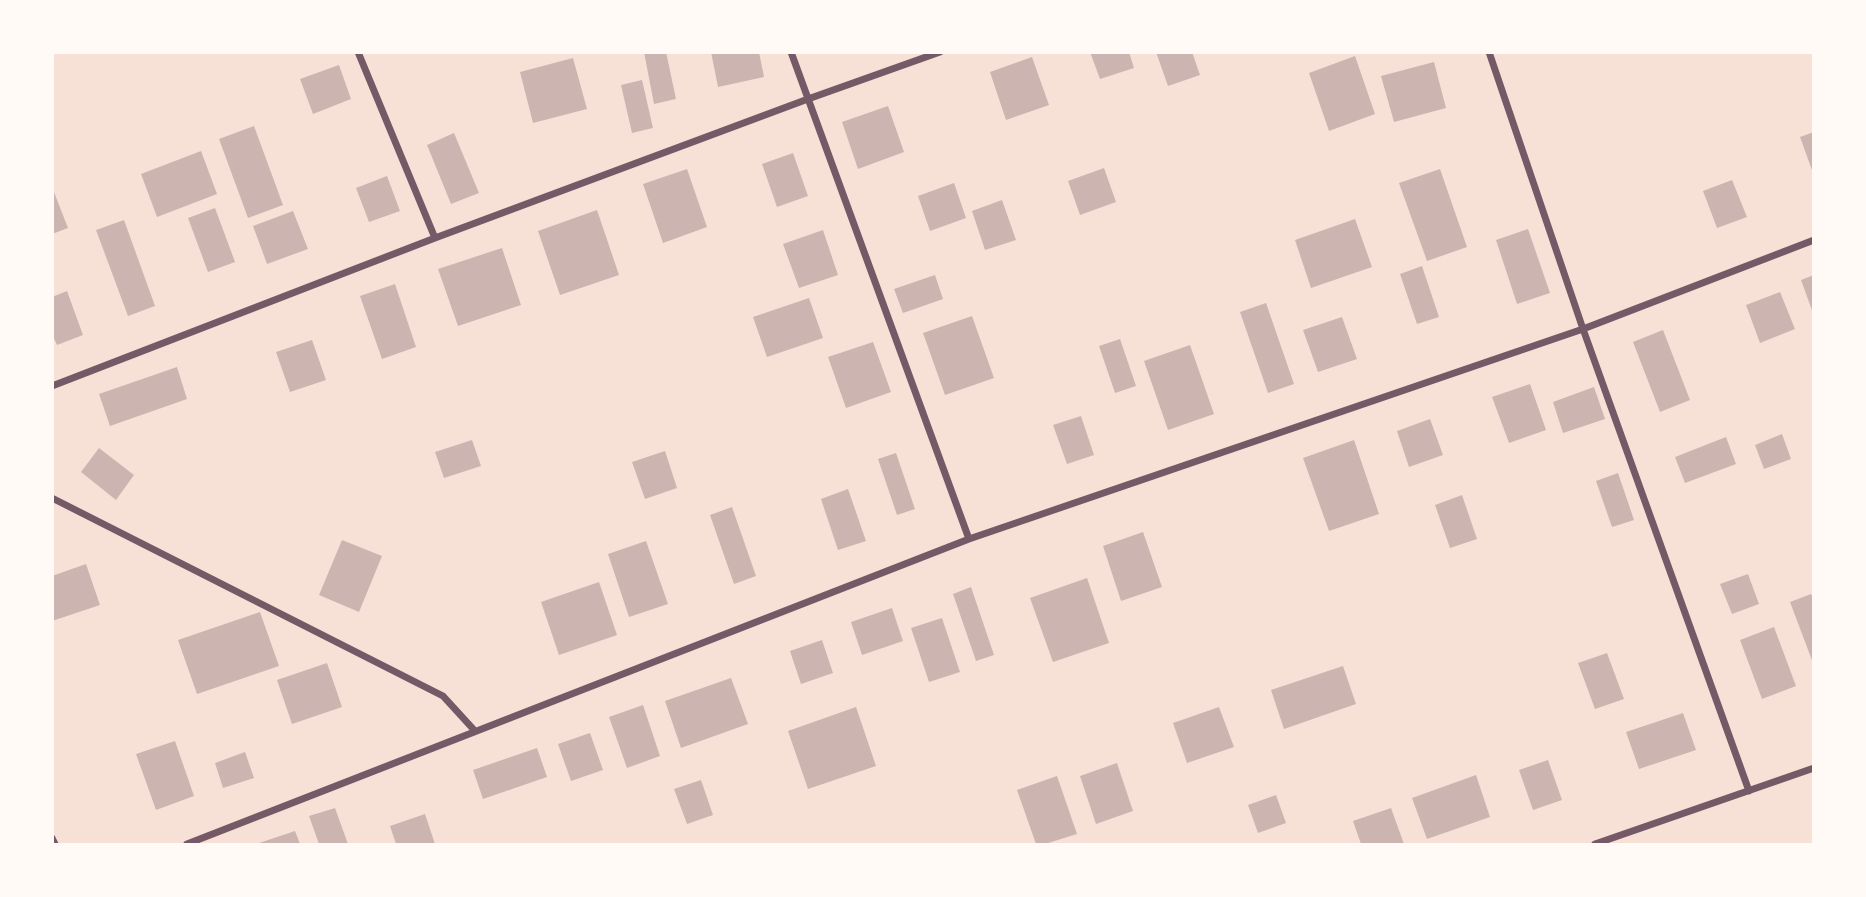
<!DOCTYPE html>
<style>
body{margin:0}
#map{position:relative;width:1866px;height:897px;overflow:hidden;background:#f7e1d7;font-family:"DejaVu Sans",sans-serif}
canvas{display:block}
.frame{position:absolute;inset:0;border:54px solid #fffaf5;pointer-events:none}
</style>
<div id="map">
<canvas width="1866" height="897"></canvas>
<div class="frame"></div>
</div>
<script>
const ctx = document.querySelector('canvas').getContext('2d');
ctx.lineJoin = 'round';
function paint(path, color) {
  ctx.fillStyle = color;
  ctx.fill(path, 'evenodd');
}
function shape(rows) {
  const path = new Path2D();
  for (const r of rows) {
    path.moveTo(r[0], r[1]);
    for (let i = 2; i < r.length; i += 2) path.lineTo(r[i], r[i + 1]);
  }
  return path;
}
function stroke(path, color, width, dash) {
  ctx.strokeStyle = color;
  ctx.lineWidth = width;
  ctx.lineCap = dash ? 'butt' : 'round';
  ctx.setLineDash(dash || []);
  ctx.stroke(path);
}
const building = shape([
 [644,52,666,52,676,99,654,104],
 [711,52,759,52,764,77,718,87],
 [1090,52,1129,52,1134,68,1100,79],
 [1156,52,1192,52,1200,75,1168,86],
 [1355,56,1375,114,1329,131,1309,73],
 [1032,57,1049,105,1006,120,990,72],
 [573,58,587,109,533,123,520,72],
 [1434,62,1446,108,1394,122,1381,76],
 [339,65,351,99,313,114,300,79],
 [642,80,653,128,632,133,621,85],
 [888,106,904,152,858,169,842,122],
 [254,126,283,205,248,218,219,139],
 [1814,132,1814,173,1813,173,1800,137],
 [454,133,479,193,451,204,427,145],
 [201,151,217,194,157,217,141,174],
 [793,153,808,196,777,207,762,164],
 [1104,168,1116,202,1080,215,1068,181],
 [687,169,707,227,663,243,643,184],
 [1440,169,1467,247,1427,261,1399,183],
 [387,176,400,211,369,222,356,188],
 [1732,180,1747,217,1717,228,1703,191],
 [954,183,966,218,930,231,918,196],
 [52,187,68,228,52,234],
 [1002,200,1016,240,985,250,972,211],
 [215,208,235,262,208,272,188,218],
 [597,210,619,275,560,295,538,231],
 [293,211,308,249,267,264,253,226],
 [1355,219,1372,267,1311,288,1295,240],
 [124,220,155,306,128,316,96,230],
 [1528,229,1550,293,1517,304,1496,240],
 [823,230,838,275,799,288,783,244],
 [502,248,521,305,458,326,438,269],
 [1422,266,1439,317,1417,324,1400,274],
 [935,275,943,299,903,313,894,289],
 [1814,275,1814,313,1813,313,1801,280],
 [395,284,416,347,382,359,360,296],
 [67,291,83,335,57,345,52,334,52,297],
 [1780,292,1795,329,1760,343,1746,305],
 [809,298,823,338,767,357,753,317],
 [1266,303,1294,384,1268,393,1240,312],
 [972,316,994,378,945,395,923,333],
 [1342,317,1357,359,1318,372,1303,330],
 [1663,330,1690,400,1660,412,1633,342],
 [1120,339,1136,386,1115,393,1099,346],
 [312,340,326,380,290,392,276,352],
 [873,342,891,392,846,408,828,357],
 [1190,345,1214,414,1168,430,1144,361],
 [177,367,187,399,110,426,99,394],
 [1530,384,1546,430,1509,443,1492,397],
 [1594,387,1605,419,1563,433,1553,402],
 [1081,416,1094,455,1067,464,1053,425],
 [1430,419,1443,455,1409,467,1397,431],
 [1782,434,1791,459,1764,469,1755,445],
 [1726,437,1736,464,1685,483,1675,457],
 [472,440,481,466,444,478,435,452],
 [1354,440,1379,514,1329,531,1303,458],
 [99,448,134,475,116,500,81,472],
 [665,451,677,488,645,499,632,462],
 [896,453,915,509,897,515,878,459],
 [1618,473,1634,520,1612,527,1596,481],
 [848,489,866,541,838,550,821,499],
 [1462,495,1477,539,1450,548,1435,505],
 [732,507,756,576,734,584,710,515],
 [1143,532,1162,587,1121,601,1103,546],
 [342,540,382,556,359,612,319,595],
 [646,541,668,604,629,617,608,554],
 [86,564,100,605,52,621,52,576],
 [1748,574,1759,604,1732,614,1720,584],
 [1087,578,1109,643,1053,662,1030,598],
 [599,582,617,635,559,655,541,602],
 [971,587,994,655,976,661,953,594],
 [1811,594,1814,599,1813,663,1790,602],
 [892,608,903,641,862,655,851,622],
 [260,612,279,666,197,694,178,640],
 [942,618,960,672,929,682,911,628],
 [1774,627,1796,686,1762,699,1740,640],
 [822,640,833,673,801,684,790,651],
 [1607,653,1624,699,1595,709,1578,663],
 [327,663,342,707,292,724,277,680],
 [1343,666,1356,704,1284,729,1271,690],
 [731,678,748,724,681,748,665,701],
 [643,705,660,756,627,768,609,717],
 [856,707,876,766,808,789,788,731],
 [1219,707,1234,747,1187,763,1173,723],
 [1683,713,1696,750,1639,769,1626,732],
 [590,733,603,770,571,781,558,744],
 [175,741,194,796,156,810,136,754],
 [537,748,547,777,483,799,473,770],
 [245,752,254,778,223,788,215,763],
 [1548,760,1562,800,1533,810,1519,770],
 [1117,763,1133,811,1096,824,1080,776],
 [1476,775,1490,817,1427,839,1412,798],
 [1057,776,1077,834,1045,844,1036,844,1017,790],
 [701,780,713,815,687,824,674,789],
 [1276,795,1286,823,1258,833,1248,805],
 [335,808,348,844,319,844,309,816],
 [1391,808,1404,844,1361,844,1353,821],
 [425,814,435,844,396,844,390,826],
 [295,831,300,844,256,844]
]);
const minor = shape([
 [358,52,435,238],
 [791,52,969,539],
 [1489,52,1583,329,1749,791],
 [52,386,435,238,808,99,940,52],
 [52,498,443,696,475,731],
 [52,838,55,844],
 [187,844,969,539,1583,329,1814,240],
 [1595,844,1814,768]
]);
paint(building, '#ccb4b1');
stroke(minor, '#755966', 7);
</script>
